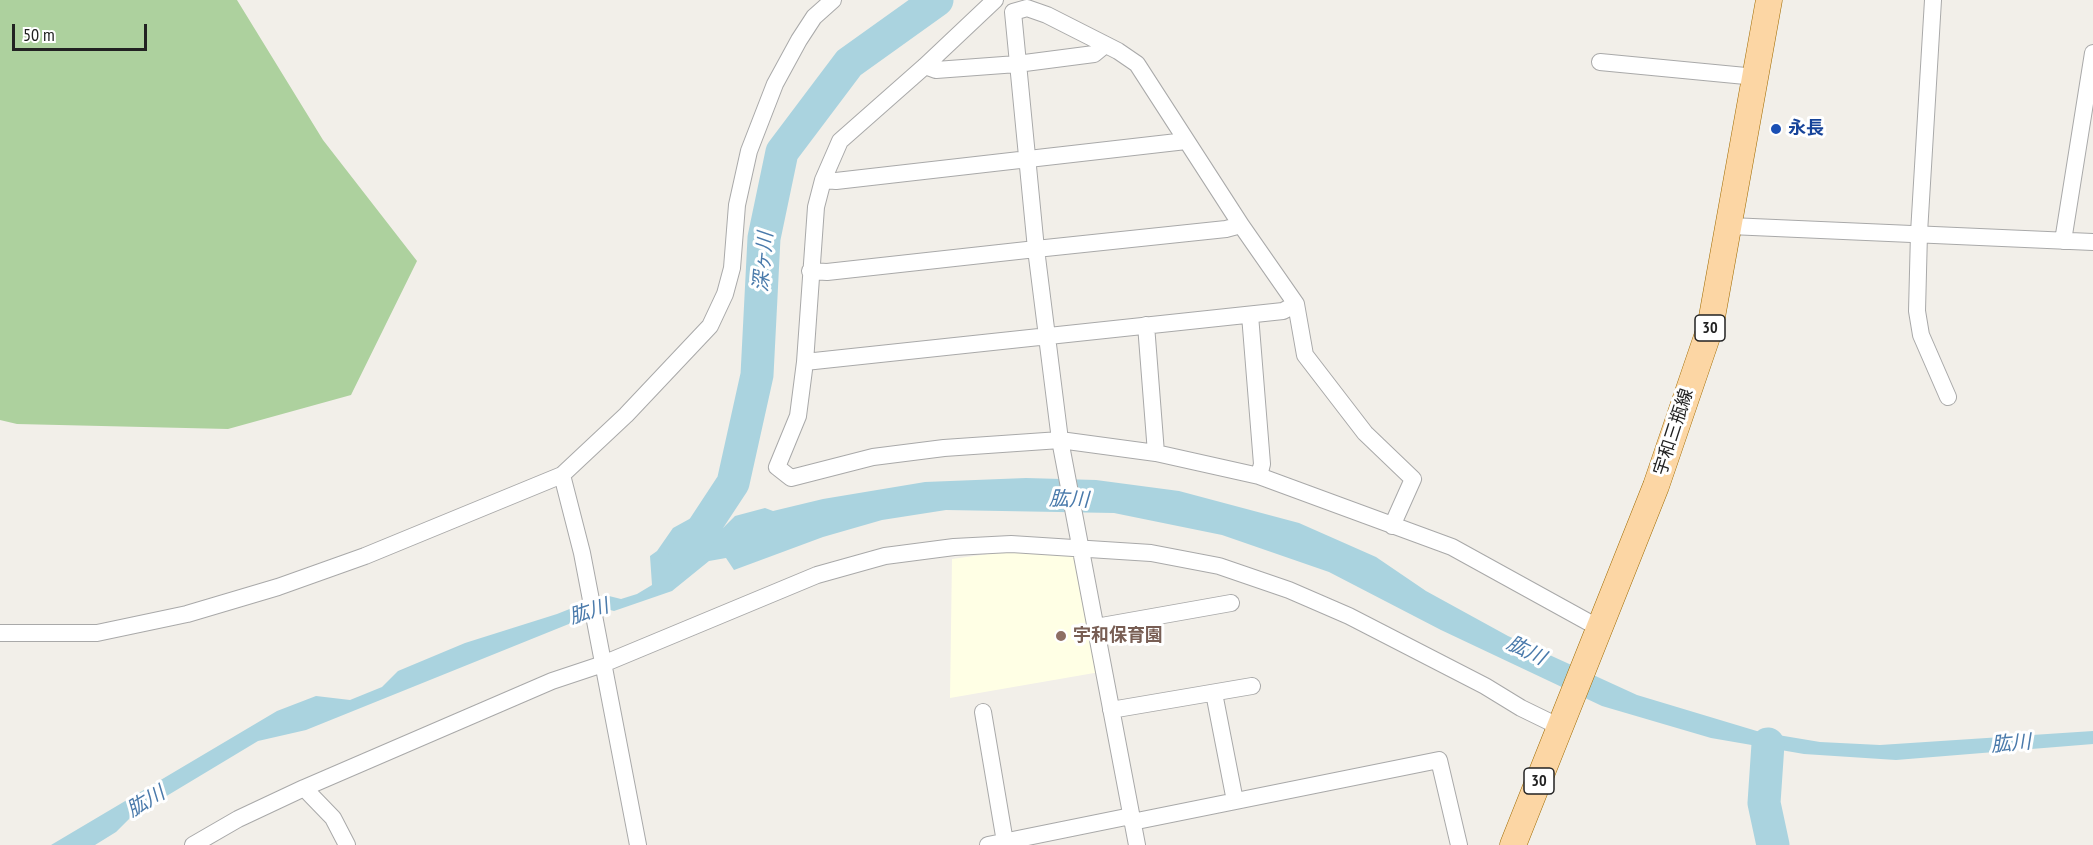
<!DOCTYPE html>
<meta charset="utf-8">
<style>
body{margin:0}
#map{position:relative;width:2093px;height:845px;overflow:hidden;background:#f2efe9;font-family:"PT Sans Narrow",sans-serif}
canvas{display:block}
.scale{position:absolute;left:12px;top:24px;width:135px;height:27px;box-sizing:border-box;border:3px solid #222;border-top:0;padding-left:8px;font-size:18px;line-height:21px;white-space:nowrap;color:#222;-webkit-text-stroke:4px #fff;paint-order:stroke}
</style>
<div id="map">
<canvas width="2093" height="845"></canvas>
<div class="scale">50 m</div>
</div>
<script>
const ctx = document.querySelector('canvas').getContext('2d');
ctx.lineJoin = 'round';
function paint(path, color) {
  ctx.fillStyle = color;
  ctx.fill(path, 'evenodd');
}
function shape(rows) {
  const path = new Path2D();
  for (const r of rows) {
    path.moveTo(r[0], r[1]);
    for (let i = 2; i < r.length; i += 2) path.lineTo(r[i], r[i + 1]);
  }
  return path;
}
function stroke(path, color, width, dash) {
  ctx.strokeStyle = color;
  ctx.lineWidth = width;
  ctx.lineCap = dash ? 'butt' : 'round';
  ctx.setLineDash(dash || []);
  ctx.stroke(path);
}
function drawText(font, color, halo, rows, align = 'center') {
  ctx.font = font + ' "PT Sans Narrow","Noto Sans JP",sans-serif';
  ctx.lineWidth = 6;
  ctx.setLineDash([]);
  ctx.textBaseline = 'middle';
  ctx.strokeStyle = halo;
  ctx.fillStyle = color;
  for (const [text, x, y, turn = 0] of rows) {
    ctx.save();
    ctx.translate(x, y);
    ctx.rotate((+turn || 0) * Math.PI / 180);
    ctx.textAlign = isNaN(turn) ? turn : align;
    if (halo) ctx.strokeText(text, 0, 0);
    ctx.fillText(text, 0, 0);
    ctx.restore();
  }
}
const education = shape([
 [1010,551,1077,556,1100,672,950,698,952,559]
]);
const forest = shape([
 [0,0,237,0,323,140,417,261,351,395,228,429,17,424,0,420]
]);
const water = shape([
 [1026,478,1096,480,1179,491,1299,523,1376,557,1426,591,1508,636,1637,695,1760,732,1820,742,1880,745,2093,731,2093,744,1896,760,1804,754,1711,738,1602,706,1441,630,1329,572,1222,535,1114,513,946,510,882,520,823,537,734,570,726,558,709,561,672,591,614,611,606,609,306,730,258,741,130,818,116,832,95,845,51,845,277,711,316,696,350,700,382,687,398,671,465,643,557,614,605,595,621,599,637,594,652,585,650,556,657,551,673,528,693,517,725,519,723,528,735,516,765,508,773,511,823,499,925,482]
]);
const river = shape([
 [685,556,733,483,757,375,764,238,782,152,849,63,937,0],
 [1768,744,1764,803,1773,845]
]);
const minor = shape([
 [995,0,925,66,840,141,823,180,816,207,805,362,798,416,777,467,791,478,873,457,944,448,1060,440,1156,453,1259,476,1452,547,1599,628],
 [1933,0,1919,233,1917,311,1921,335,1948,397],
 [1600,62,1756,77],
 [925,66,936,70,1017,64,1094,54,1105,45],
 [823,180,836,181,1186,141],
 [1730,226,2093,242],
 [2063,241,2093,53],
 [810,271,827,272,1036,249,1226,229,1241,225,1296,304,1305,355,1365,433,1413,479,1392,526],
 [1250,315,1262,464,1259,476],
 [1146,325,1156,453],
 [805,362,1283,311,1296,304],
 [562,475,582,553,638,845],
 [1096,627,1231,603],
 [0,633,97,633,187,614,278,587,365,556,562,475,626,415,710,326,725,294,732,268,737,205,749,151,775,84,799,40,814,17,833,0],
 [1214,693,1235,801],
 [1111,710,1252,686],
 [983,712,1005,842],
 [304,788,333,818,347,845],
 [1132,822,1439,760,1459,845],
 [193,845,238,819,304,788,552,681,603,664,817,575,885,556,954,547,1011,544,1151,553,1219,566,1289,590,1349,616,1485,686,1521,708,1560,727],
 [988,845,1131,816],
 [1137,845,1060,440,1036,249,1013,12,1027,8,1047,15,1118,51,1137,64,1241,225]
]);
const primary = shape([
 [1513,845,1656,486,1710,328,1769,0]
]);
const markers = [
 [1776,129,6,"#1a4fb4"],
 [1061,636,6,"#8d6e63"]
];
const shields = [
 [1710,328,30],
 [1539,781,30]
];
const shieldNames = [
 ["30",1710,328],
 ["30",1539,781]
];
const transitNames = [
 ["永長",1788,129]
];
const streetNames = [
 ["宇和三瓶線",1674,432,-72]
];
const educationNames = [
 ["宇和保育園",1073,636]
];
const waterNames = [
 ["深ヶ川",764,262,-85],
 ["肱川",1069,500,2],
 ["肱川",589,612,-18],
 ["肱川",1526,651,26],
 ["肱川",2011,744,-5],
 ["肱川",146,802,-31]
];
paint(education, '#ffffe5');
paint(forest, '#add19e');
paint(water, '#aad3df');
stroke(river, '#aad3df', 33);
stroke(minor, '#a9a9a9', 18);
stroke(primary, '#a06b00', 27);
stroke(minor, '#fff', 16);
stroke(primary, '#fcd6a4', 26);
for (const [x, y, r, color] of markers) {
  const dot = new Path2D();
  dot.arc(x, y, r, 0, 2 * Math.PI);
  ctx.fillStyle = color;
  ctx.fill(dot);
  stroke(dot, '#fff', 2);
}
for (const [x, y, w] of shields) {
  const box = new Path2D();
  box.roundRect(x - w / 2, y - 13, w, 26, 4.5);
  ctx.fillStyle = '#fff';
  ctx.fill(box);
  stroke(box, '#222', 1.5);
}
drawText('bold 16px', '#222', null, shieldNames);
drawText('bold 18px', '#164399', '#fff', transitNames, 'left');
drawText('18px', '#222', '#fff', streetNames);
drawText('bold 18px', '#785e54', '#fff', educationNames, 'left');
drawText('italic 20px', '#4a7aab', '#fff', waterNames);
</script>
